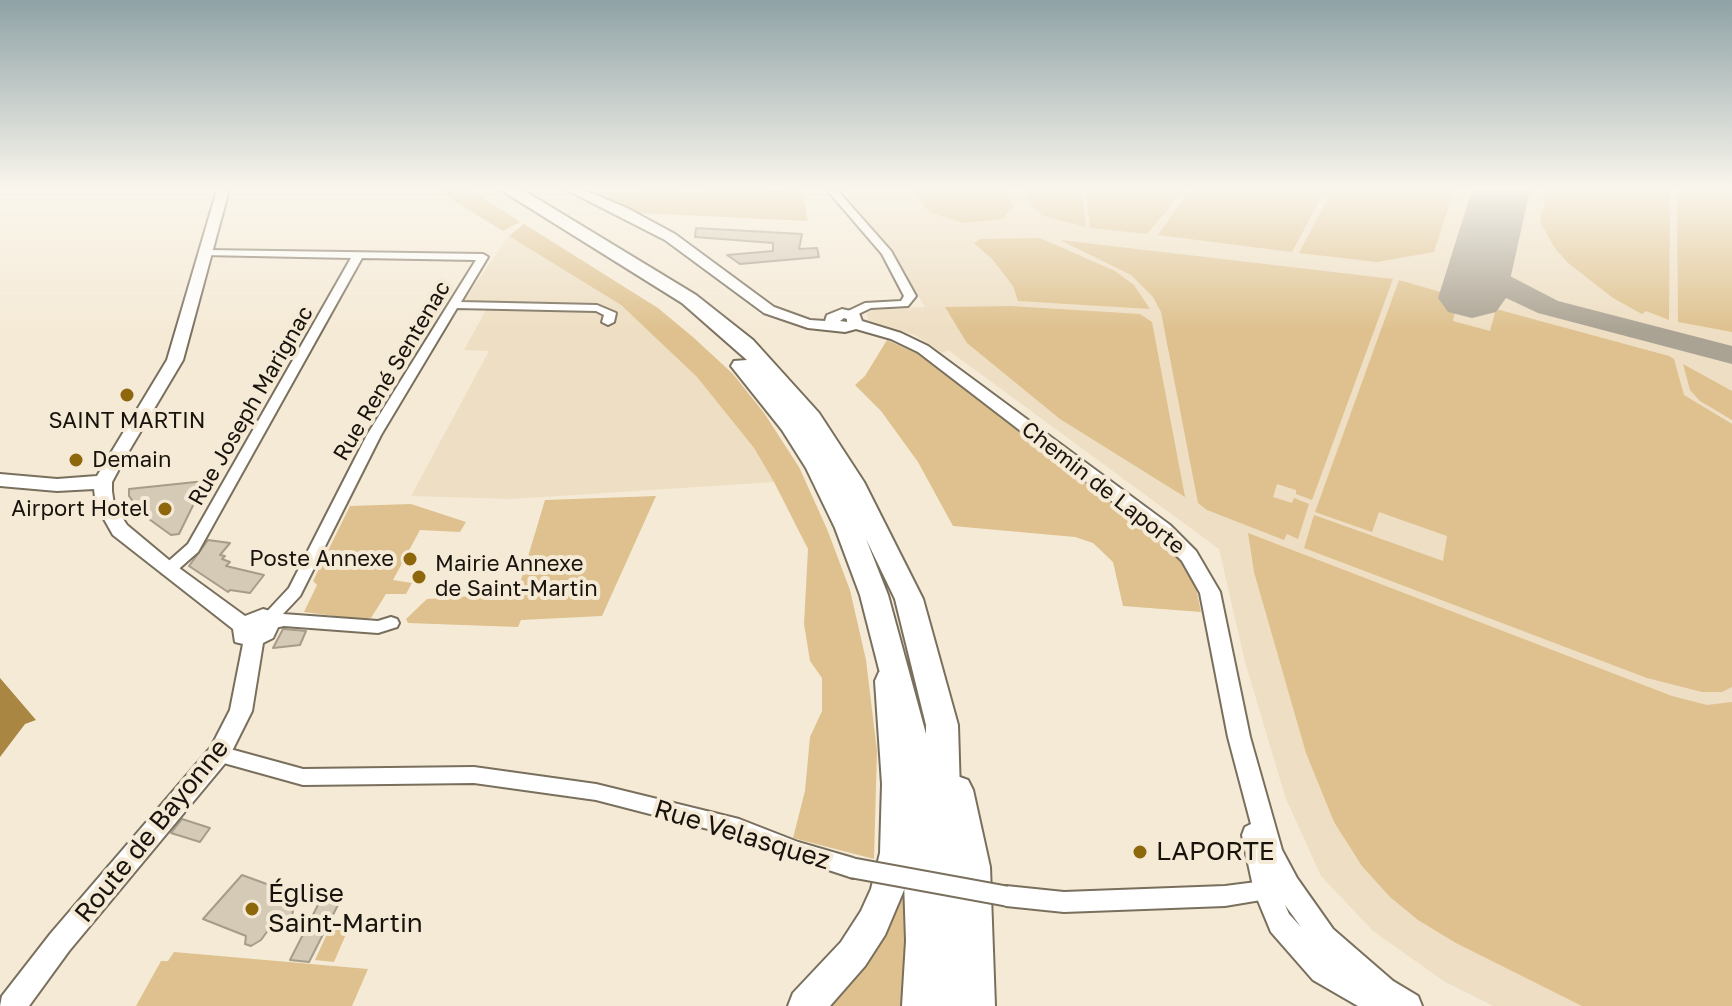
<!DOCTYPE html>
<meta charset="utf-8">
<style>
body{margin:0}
canvas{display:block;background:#f5ead6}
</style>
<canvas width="1732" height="1006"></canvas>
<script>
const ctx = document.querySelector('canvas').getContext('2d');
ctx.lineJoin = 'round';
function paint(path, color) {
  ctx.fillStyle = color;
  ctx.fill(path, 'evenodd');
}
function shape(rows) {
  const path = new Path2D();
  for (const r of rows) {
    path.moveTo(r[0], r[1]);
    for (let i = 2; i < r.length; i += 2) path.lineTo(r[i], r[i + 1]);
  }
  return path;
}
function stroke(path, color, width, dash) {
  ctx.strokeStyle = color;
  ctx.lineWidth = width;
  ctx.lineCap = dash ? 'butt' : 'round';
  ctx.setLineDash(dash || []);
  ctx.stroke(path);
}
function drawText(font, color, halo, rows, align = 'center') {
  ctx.font = font + ' "Golos Text",sans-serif';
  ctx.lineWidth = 8;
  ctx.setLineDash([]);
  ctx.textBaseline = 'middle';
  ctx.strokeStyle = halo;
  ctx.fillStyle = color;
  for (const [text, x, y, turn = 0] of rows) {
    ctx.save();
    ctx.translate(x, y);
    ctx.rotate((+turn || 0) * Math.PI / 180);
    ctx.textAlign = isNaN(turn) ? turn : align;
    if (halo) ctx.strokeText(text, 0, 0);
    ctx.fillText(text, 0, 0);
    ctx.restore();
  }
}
const built = shape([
 [839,190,1732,190,1732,1006,1493,1006,1445,982,1373,931,1321,876,1286,799,1245,662,1219,549,948,350,942,353,915,335,868,320,867,313,873,310,925,307,901,266],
 [509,236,621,305,697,377,754,448,774,482,512,499,411,496,489,351,464,350,486,310,458,309]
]);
const green = shape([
 [436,190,471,190,520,222,503,231],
 [802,190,808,221,640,213,587,191],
 [912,190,1006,190,1013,207,1002,219,963,223,929,212],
 [1024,190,1082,190,1086,227,1043,216,1030,204],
 [1086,190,1184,190,1147,234,1090,228],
 [1190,190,1325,190,1292,252,1158,235],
 [1332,190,1454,190,1434,252,1377,262,1299,253],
 [1547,190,1670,190,1669,320,1646,311,1642,314,1613,298,1567,262,1554,247,1540,222],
 [1677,190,1732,190,1732,332,1678,322],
 [524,224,658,308,694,338,733,374,764,413,799,467,827,529,850,590,866,660,877,751,874,859,793,838,805,791,810,737,822,711,822,678,810,661,804,624,808,549,774,482,754,448,697,377,621,305,509,236],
 [1040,238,1115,271,1134,285,1150,309,1018,301,1013,286,993,260,974,243,980,239],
 [1060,240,1393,279,1312,500,1296,494,1296,490,1277,484,1273,497,1292,503,1294,498,1309,504,1298,539,1287,534,1284,540,1207,510,1198,503,1161,312,1153,297,1131,275],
 [1399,280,1458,297,1453,321,1490,331,1496,309,1669,356,1674,359,1684,395,1732,424,1732,687,1722,692,1702,692,1647,678,1304,548,1314,515,1443,561,1447,536,1379,512,1372,532,1315,512],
 [1011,306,1140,314,1152,322,1185,497,1060,419,967,343,945,307],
 [887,340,918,354,1163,541,1183,562,1195,583,1201,612,1123,606,1113,562,1093,543,1075,537,953,526,918,462,881,411,855,385,865,376],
 [1683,364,1732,391,1732,420,1700,401,1690,390],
 [656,496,602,616,521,620,518,627,408,623,406,619,427,599,517,593,545,500],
 [411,504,466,522,460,532,420,530,393,580,412,583,406,594,386,594,371,618,358,619,304,612,317,585,313,581,350,506],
 [1248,533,1672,696,1707,705,1732,702,1732,1006,1582,1006,1456,943,1418,920,1390,897,1362,866,1334,822,1306,753,1254,572],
 [901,893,908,897,901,1006,824,1006],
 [332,923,350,925,334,962,315,960],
 [174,952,368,969,352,1006,136,1006,161,961,168,961]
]);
const water = shape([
 [0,678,36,720,25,724,0,757]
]);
const taxiway = shape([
 [1481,261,1558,301,1732,346,1732,364,1538,313,1506,298,1472,274,1468,269,1472,264,1481,261]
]);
const runway = shape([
 [1472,190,1530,190,1506,298,1496,312,1472,318,1448,312,1438,298,1472,190]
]);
const building = shape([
 [696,228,802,234,799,249,817,248,819,257,740,264,727,255,773,251,773,243,695,237,696,228],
 [205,481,179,534,171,535,142,514,129,496,129,489,205,481],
 [208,540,230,543,220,555,225,556,222,559,230,562,226,566,264,575,250,593,230,590,228,592,189,566,208,540],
 [283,629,284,629,306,631,300,645,273,648,283,629],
 [182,819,210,828,200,842,171,833,182,819],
 [242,875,283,890,295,885,289,903,293,910,292,917,280,928,269,929,261,940,251,946,245,944,246,936,203,919,242,875],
 [323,895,342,897,309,962,290,960,323,895]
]);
const minor = shape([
 [827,190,837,190,891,251,916,296,908,306,871,308,854,316,846,316,846,312,865,303,901,301,904,296,882,254,827,190],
 [207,250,483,254,488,257,461,302,597,305,616,313,614,322,608,325,602,322,604,315,596,311,457,308,381,435,300,596,283,614,378,621,391,617,397,619,399,623,397,627,378,633,284,626,270,629,264,627,260,619,289,588,367,435,476,260,362,258,198,552,173,574,168,576,163,574,161,570,163,566,188,544,351,258,203,255,202,253,207,250],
 [219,746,303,769,474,767,596,784,739,819,798,842,853,858,860,861,863,868,860,875,853,878,798,860,739,837,596,800,474,783,303,785,213,760,210,754,213,748,219,746],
 [1272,880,1279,883,1282,890,1279,897,1225,906,1064,912,1006,906,999,903,996,896,999,889,1006,886,1064,892,1225,886,1272,880]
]);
const tertiary = shape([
 [217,190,229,190,183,360,126,456,112,482,112,491,114,505,127,525,175,565,245,616,263,609,270,611,280,623,273,638,263,643,252,711,227,761,69,951,29,1006,0,1006,2,996,51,933,211,747,230,710,243,644,235,642,233,629,113,535,96,505,94,489,57,491,0,486,0,474,57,479,97,476,167,360,217,190],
 [567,190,584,190,627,208,675,234,774,307,810,320,825,321,827,315,842,309,859,313,862,321,901,333,928,346,1170,525,1196,551,1220,592,1250,737,1282,850,1297,878,1333,929,1393,981,1418,996,1422,1006,1358,1006,1313,980,1271,932,1254,891,1242,835,1245,827,1251,824,1228,737,1200,593,1182,561,1156,535,918,352,891,339,856,329,845,332,808,328,764,313,665,240,567,190],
 [844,318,847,319,847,322,840,321,844,318],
 [1285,905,1301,927,1289,914,1285,905]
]);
const trunk = shape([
 [889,669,899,672,903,681,912,784,912,853,904,890,885,935,865,966,830,1006,788,1006,793,993,841,942,861,911,871,889,880,853,882,784,875,681,879,672,889,669],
 [957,776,968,780,973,790,990,867,995,1006,959,1006,958,867,941,790,946,780,957,776]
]);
const motorway = shape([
 [501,190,523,190,696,295,753,340,819,413,864,482,923,599,958,725,960,793,970,866,972,1006,902,1006,906,941,901,790,892,720,860,595,835,528,806,468,782,430,731,366,734,361,747,360,682,303,501,190],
 [866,539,895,599,926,725,926,734,888,595,866,539]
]);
const minorBridge = shape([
 [853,868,1006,896]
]);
const markers = [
 [127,395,8,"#8e670c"],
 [76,460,8,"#8e670c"],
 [165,509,8,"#8e670c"],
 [410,559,8,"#8e670c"],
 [419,577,8,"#8e670c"],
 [1140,852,8,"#8e670c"],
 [252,909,8,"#8e670c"]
];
const streetNames = [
 ["Rue René Sentenac",392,371,-59],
 ["Rue Joseph Marignac",251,406,-60],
 ["Chemin de Laporte",1103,488,38]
];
const poiNames = [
 ["SAINT MARTIN",127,421,"center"],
 ["Demain",92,460],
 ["Airport Hotel",149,509,"right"],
 ["Poste Annexe",394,559,"right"],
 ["Mairie Annexe",435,564],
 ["de Saint-Martin",435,589]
];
const nearStreetnames = [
 ["Route de Bayonne",152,831,-51],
 ["Rue Velasquez",742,835,17]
];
const nearPoinames = [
 ["LAPORTE",1156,852],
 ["Église",268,894],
 ["Saint-Martin",268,924]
];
paint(built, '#eedec3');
paint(green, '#dec18e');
paint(water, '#aa8643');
paint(taxiway, '#aaa292');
paint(runway, '#aaa292');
paint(building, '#d5cab6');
stroke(building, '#a69c89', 2);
stroke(minor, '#796f5d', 4);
stroke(tertiary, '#796f5d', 4);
stroke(trunk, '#796f5d', 4);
stroke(motorway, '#796f5d', 4);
paint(minor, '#fff');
paint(tertiary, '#fff');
paint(trunk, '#fff');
paint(motorway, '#fff');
stroke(minorBridge, '#796f5d', 23, []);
stroke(minorBridge, '#fff', 19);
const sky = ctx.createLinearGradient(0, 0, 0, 331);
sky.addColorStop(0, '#8fa2a6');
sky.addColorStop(0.57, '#faf6ed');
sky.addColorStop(1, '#faf6ed00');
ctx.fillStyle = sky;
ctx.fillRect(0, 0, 1732, 331);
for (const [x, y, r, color] of markers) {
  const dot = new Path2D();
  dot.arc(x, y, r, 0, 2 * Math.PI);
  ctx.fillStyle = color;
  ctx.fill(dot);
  stroke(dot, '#f5ead6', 3);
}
drawText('22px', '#18140d', '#f5ead6', streetNames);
drawText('22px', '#18140d', '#f5ead6', poiNames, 'left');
drawText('26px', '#18140d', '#f5ead6', nearStreetnames);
drawText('26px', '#18140d', '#f5ead6', nearPoinames, 'left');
</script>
